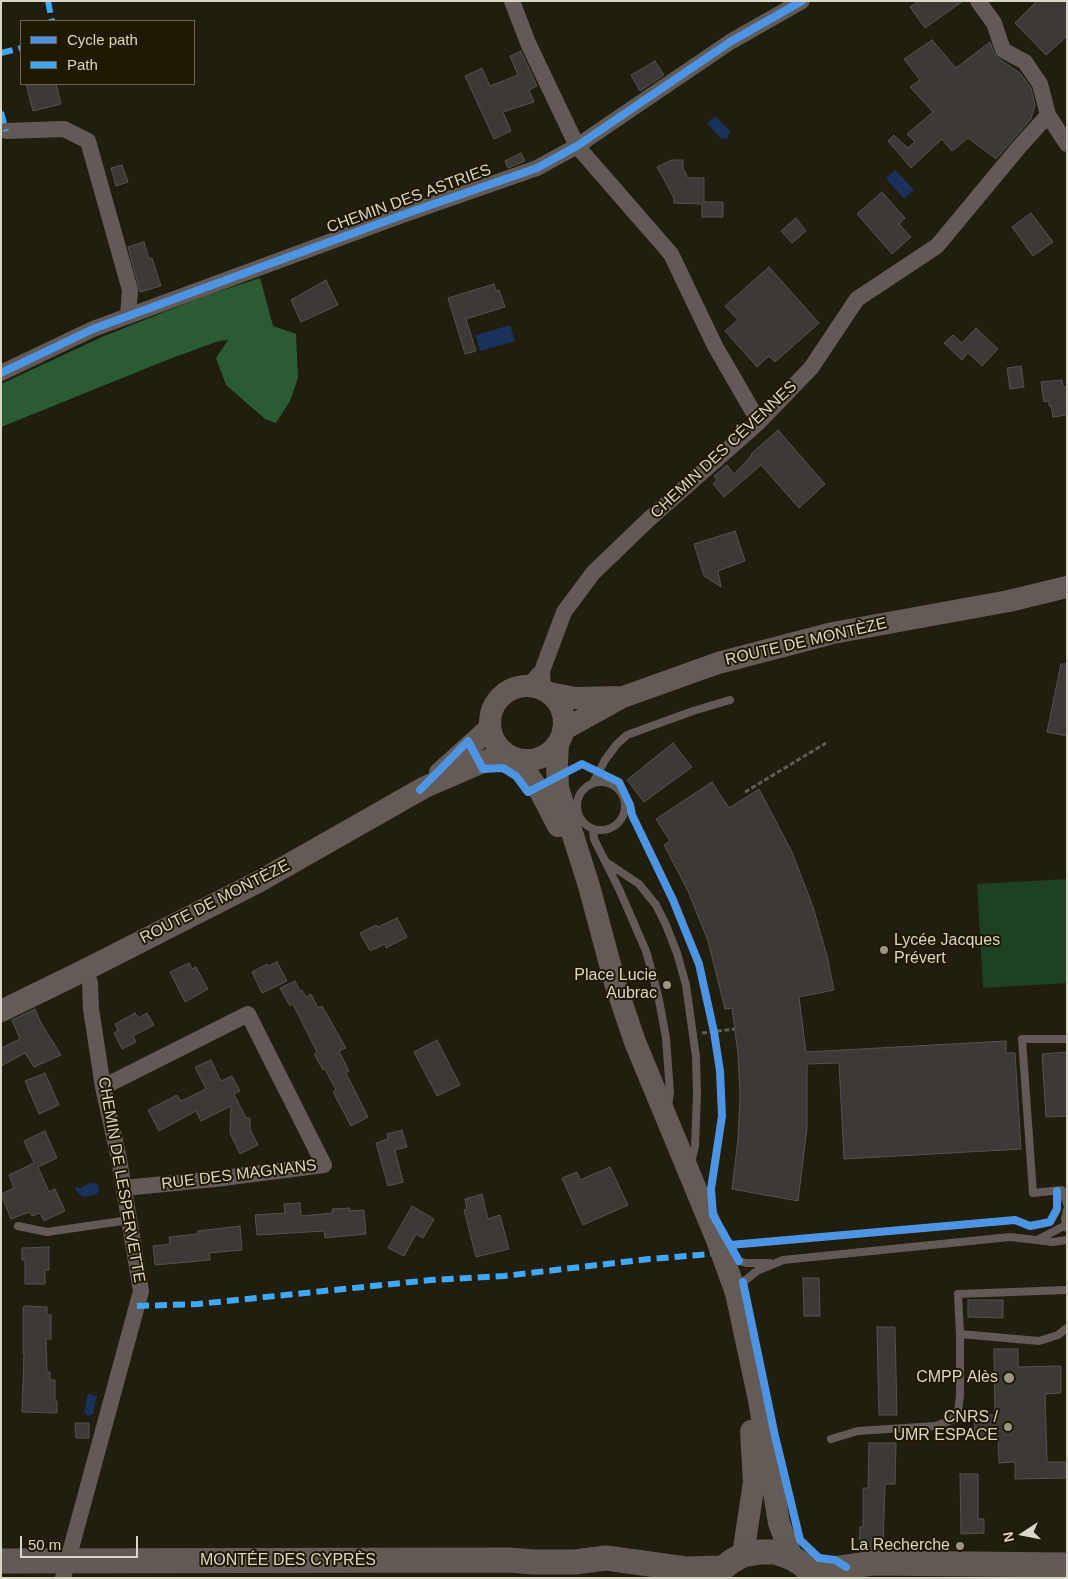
<!DOCTYPE html>
<meta charset="utf-8">
<style>
body{margin:0}
#map{position:relative;width:1068px;height:1579px;overflow:hidden;background:#211e0f;font-family:Helvetica,sans-serif}
canvas{display:block}
.frame{position:absolute;inset:0;border:2px solid #dad7c7;pointer-events:none}
.legend{position:absolute;left:20px;top:20px;width:175px;height:65px;box-sizing:border-box;background:#1f1900;border:1px solid #6a6550;margin:0;padding:6px 9px;list-style:none;font-size:15px;color:#dad7c7}
.legend li{display:flex;align-items:center;gap:10px;height:25px}
.legend b{width:25px;border:1px solid #6a6550}
.north{position:absolute;left:998px;top:1509px;width:50px;height:50px;-webkit-text-stroke:4px #1f1900;paint-order:stroke;rotate:259deg;font-size:14px;font-weight:700;line-height:20px;text-align:center;color:#dad7c7}
.north::after{content:'';display:block;margin:auto;width:18px;height:22px;background:#dad7c7;clip-path:polygon(50% 0,100% 100%,50% 72%,0 100%)}
.scale{position:absolute;left:20px;top:1536px;width:118px;height:22px;box-sizing:border-box;border:2px solid #dad7c7;border-top:0;padding-left:6px;font-size:15px;line-height:18px;white-space:nowrap;color:#dad7c7;-webkit-text-stroke:4px #1f1900;paint-order:stroke}
</style>
<div id="map">
<canvas width="1068" height="1579"></canvas>
<div class="frame"></div>
<ul class="legend">
<li><b style="height:6px;background:#4d94e3"></b>Cycle path</li>
<li><b style="height:6px;background:#3fa9f5"></b>Path</li>
</ul>
<div class="north">N</div>
<div class="scale">50 m</div>
</div>
<script>
const ctx = document.querySelector('canvas').getContext('2d');
ctx.lineJoin = 'round';
function paint(path, color) {
  ctx.fillStyle = color;
  ctx.fill(path, 'evenodd');
}
function shape(rows) {
  const path = new Path2D();
  for (const r of rows) {
    if (r.length === 3) {
      path.moveTo(r[0] + r[2], r[1]);
      path.arc(r[0], r[1], r[2], 0, 2 * Math.PI);
      continue;
    }
    path.moveTo(r[0], r[1]);
    for (let i = 2; i < r.length; i += 2) path.lineTo(r[i], r[i + 1]);
  }
  return path;
}
function stroke(path, color, width, dash) {
  ctx.strokeStyle = color;
  ctx.lineWidth = width;
  ctx.lineCap = dash ? 'butt' : 'round';
  ctx.setLineDash(dash || []);
  ctx.stroke(path);
}
function drawText(font, color, halo, rows, align = 'center') {
  ctx.font = font + ' Helvetica,sans-serif';
  ctx.lineWidth = 4;
  ctx.setLineDash([]);
  ctx.textBaseline = 'middle';
  ctx.strokeStyle = halo;
  ctx.fillStyle = color;
  for (const [text, x, y, turn = 0] of rows) {
    ctx.save();
    ctx.translate(x, y);
    ctx.rotate((+turn || 0) * Math.PI / 180);
    ctx.textAlign = isNaN(turn) ? turn : align;
    if (halo) ctx.strokeText(text, 0, 0);
    ctx.fillText(text, 0, 0);
    ctx.restore();
  }
}
const green = shape([
 [1067,879,1067,983,983,988,977,884]
]);
const forest = shape([
 [260,278,273,326,296,334,298,378,290,401,276,423,265,419,226,385,216,358,228,340,219,341,172,358,1,427,1,384,104,336,205,296]
]);
const water = shape([
 [715,116,730,131,728,138,721,139,707,123],
 [895,170,914,190,904,199,886,178],
 [510,325,515,341,480,351,476,335],
 [90,1183,95,1183,98,1185,99,1191,97,1194,85,1197,78,1194,75,1187,80,1188],
 [88,1394,97,1396,93,1414,88,1416,84,1412]
]);
const building = shape([
 [919,1,963,1,925,28,910,7,919,1],
 [1037,1,1067,1,1067,36,1046,55,1015,23,1037,1],
 [932,40,956,68,990,42,994,53,998,58,1020,73,1031,88,1035,105,1031,119,996,159,968,138,952,151,942,139,911,168,888,141,894,135,908,148,915,142,907,134,933,112,910,87,920,80,904,59,932,40],
 [521,51,537,86,529,90,534,102,503,112,511,131,494,139,465,76,482,68,490,86,518,75,510,56,521,51],
 [655,61,664,75,640,91,631,75,655,61],
 [26,84,56,84,61,104,33,111,26,84],
 [521,153,525,161,508,168,505,161,521,153],
 [672,160,683,160,683,168,688,178,704,178,704,202,723,202,723,217,702,217,702,204,674,203,674,198,657,167,672,160],
 [122,165,128,182,116,186,111,168,122,165],
 [882,192,905,218,899,224,911,237,892,254,857,214,882,192],
 [1031,213,1053,242,1033,256,1012,227,1031,213],
 [796,218,806,231,792,243,781,231,796,218],
 [144,242,149,259,152,258,161,286,140,292,128,247,144,242],
 [769,267,819,323,775,362,769,356,757,367,725,331,738,320,725,306,769,267],
 [326,280,338,305,301,322,291,300,326,280],
 [494,284,496,291,499,290,505,307,466,319,476,351,465,354,448,298,494,284],
 [976,328,998,349,982,366,968,353,962,360,944,343,953,335,962,343,976,328],
 [1021,366,1024,387,1010,389,1007,368,1021,366],
 [1062,380,1063,387,1067,387,1067,415,1053,417,1051,406,1049,406,1049,401,1044,402,1041,382,1062,380],
 [778,430,825,484,799,508,761,465,724,497,713,484,717,480,714,476,727,465,734,474,752,455,751,454,778,430],
 [735,531,745,561,718,571,721,587,704,576,694,544,735,531],
 [1061,664,1067,664,1067,736,1047,732,1061,664],
 [673,743,692,767,644,802,627,780,673,743],
 [712,782,729,808,759,789,792,852,813,907,827,956,834,990,799,997,806,1052,1006,1041,1006,1053,1015,1053,1021,1149,844,1159,839,1063,807,1064,807,1128,798,1201,732,1189,738,1139,740,1095,738,1054,732,1008,725,1009,708,941,688,891,664,845,670,841,656,819,712,782],
 [397,918,407,937,386,948,385,944,370,951,360,933,376,925,378,927,397,918],
 [277,962,287,981,262,993,252,972,267,964,268,966,277,962],
 [189,963,192,969,196,967,208,989,185,1002,170,972,189,963],
 [295,981,300,991,302,990,306,997,311,994,318,1008,322,1006,346,1048,339,1051,349,1071,346,1073,368,1117,351,1126,333,1092,336,1090,325,1069,323,1070,314,1054,317,1052,293,1004,290,1006,280,988,295,981],
 [35,1009,41,1023,61,1055,34,1067,25,1053,1,1066,1,1048,20,1039,12,1020,35,1009],
 [135,1013,138,1018,147,1013,154,1025,133,1036,136,1042,122,1049,114,1033,118,1031,115,1024,135,1013],
 [437,1040,460,1085,437,1096,414,1052,437,1040],
 [1067,1052,1067,1116,1046,1117,1042,1054,1067,1052],
 [211,1060,221,1081,232,1076,240,1091,234,1094,246,1118,250,1118,250,1129,258,1145,240,1154,230,1133,231,1106,201,1121,196,1111,159,1131,148,1110,177,1095,181,1101,206,1089,195,1067,211,1060],
 [45,1073,59,1105,39,1114,25,1081,45,1073],
 [402,1130,407,1147,395,1150,403,1182,388,1186,376,1143,388,1139,387,1134,402,1130],
 [45,1131,57,1158,38,1167,49,1192,55,1189,65,1211,44,1221,40,1213,32,1216,29,1212,11,1219,1,1194,14,1188,9,1175,34,1163,24,1141,45,1131],
 [610,1167,628,1205,583,1225,562,1178,577,1172,580,1180,610,1167],
 [482,1194,488,1219,500,1215,509,1249,476,1257,464,1210,467,1209,465,1199,482,1194],
 [300,1203,301,1216,333,1213,332,1209,350,1208,350,1211,364,1210,366,1234,325,1238,324,1231,257,1235,255,1215,285,1213,284,1204,300,1203],
 [412,1206,434,1219,423,1238,416,1234,404,1256,388,1248,412,1206],
 [240,1226,242,1250,209,1253,210,1260,155,1265,153,1246,170,1244,169,1237,198,1234,198,1231,240,1226],
 [49,1247,49,1270,45,1270,45,1284,25,1284,25,1260,22,1260,22,1248,49,1247],
 [803,1278,819,1278,820,1316,804,1316,803,1278],
 [968,1300,1003,1300,1003,1318,968,1317,968,1300],
 [26,1306,47,1307,47,1315,51,1315,51,1339,46,1339,47,1372,50,1372,50,1380,55,1380,55,1401,57,1401,57,1413,22,1412,24,1353,23,1353,23,1307,26,1306],
 [877,1327,895,1327,897,1415,879,1415,877,1327],
 [994,1349,1018,1349,1018,1367,1061,1366,1061,1393,1045,1394,1047,1462,1066,1462,1066,1478,1015,1479,1015,1462,999,1463,998,1439,975,1439,974,1415,995,1415,994,1349],
 [75,1423,89,1423,89,1438,76,1438,75,1423],
 [869,1443,896,1443,895,1484,885,1484,883,1549,859,1550,860,1527,863,1527,863,1488,868,1488,869,1443],
 [960,1474,978,1474,978,1519,984,1519,984,1533,961,1534,960,1474]
]);
const path = shape([
 [745,792,826,743],
 [702,1033,735,1029]
]);
const lane = shape([
 [601,806,24],
 [593,783,605,760,617,744,627,735,693,711,730,700],
 [593,829,594,839,619,889,646,951,652,972,659,1000,666,1038,670,1093,668,1106],
 [606,862,639,884,656,905,666,925,677,953,686,985,696,1057,697,1094,695,1146,691,1163],
 [1067,1039,1022,1039,1033,1193,1062,1190,1067,1204],
 [1067,1210,1065,1219,1067,1228],
 [18,1226,47,1232,129,1220],
 [1039,1239,1066,1225],
 [728,1255,739,1261,746,1263,770,1263],
 [738,1289,743,1282,757,1271,783,1260,1010,1237,1053,1242,1067,1240],
 [960,1334,1039,1341,1058,1335,1067,1328],
 [831,1439,858,1431,935,1426,952,1420,958,1412,960,1395,960,1334,958,1294,1067,1290]
]);
const street = shape([
 [512,1,528,43,577,146,671,254,715,346,759,422],
 [978,1,994,23,1003,50,1025,62,1040,84,1048,115,1067,144],
 [6,131,64,129,88,141,130,290,128,316],
 [1,373,93,329,405,214,537,168,577,146,730,42,802,1],
 [528,686,542,671],
 [543,690,542,671,564,612,593,573,648,520,759,422,811,368,857,299,937,246,1020,146,1048,115],
 [103,1087,248,1014,324,1165,215,1179,124,1188],
 [63,1578,141,1291,119,1159,103,1087,91,1009,90,983,85,970]
]);
const secondary = shape([
 [527,723,37],
 [549,693,575,698,623,697,718,663,833,633,1009,601,1067,587],
 [563,730,619,699],
 [558,744,557,762,558,788,589,886,615,983,635,1042,717,1240,736,1293,759,1400,779,1523,792,1558],
 [517,759,541,793,558,826],
 [440,773,490,728],
 [1,1011,85,970,258,882,425,787,504,753],
 [743,1555,754,1482,751,1431]
]);
const primary = shape([
 [1,1561,509,1560,534,1562,575,1562,606,1558,686,1569,723,1568],
 [811,1572,874,1563,1067,1565],
 [715,1578,723,1568,732,1561,743,1555,759,1552,776,1552,792,1558,802,1564,816,1578]
]);
const quiet = shape([
 [48,1,52,21],
 [1,53,21,48],
 [1,112,6,131],
 [137,1306,198,1304,431,1280,504,1276,649,1259,711,1254]
]);
const cycleway = shape([
 [1,373,93,329,405,214,537,168,577,146,730,42,802,1],
 [420,790,468,741,483,769,503,768,516,776,528,792,582,764,619,782,630,805,632,815,673,900,699,964,714,1032,720,1071,722,1116,711,1189,713,1215,739,1261],
 [730,1245,1015,1220,1030,1226,1050,1222,1057,1209,1057,1191],
 [743,1282,775,1436,800,1540,819,1558,835,1560,846,1567]
]);
const markers = [
 [884,950,5,"#999687"],
 [667,985,5,"#999687"],
 [1009,1378,6,"#999687"],
 [1008,1427,5,"#999687"],
 [960,1546,5,"#999687"]
];
const streetNames = [
 ["CHEMIN DES ASTRIES",409,199,-20],
 ["CHEMIN DES CÉVENNES",724,450,-43],
 ["ROUTE DE MONTÈZE",806,642,-13],
 ["ROUTE DE MONTÈZE",215,902,-27],
 ["RUE DES MAGNANS",239,1175,-7],
 ["CHEMIN DE LESPERVETTE",121,1180,80],
 ["MONTÉE DES CYPRÈS",288,1561]
];
const poiNames = [
 ["Lycée Jacques",894,941,"left"],
 ["Prévert",894,959,"left"],
 ["Place Lucie",657,976],
 ["Aubrac",657,994],
 ["CMPP Alès",998,1378],
 ["CNRS /",998,1418],
 ["UMR ESPACE",998,1436],
 ["La Recherche",950,1546]
];
paint(green, '#1e4023');
paint(forest, '#2b5b33');
paint(water, '#1a315b');
paint(building, '#3c3937');
stroke(building, '#555250', 1);
stroke(path, '#615a55', 3, [5, 2.5]);
stroke(lane, '#625a57', 8);
stroke(street, '#625a57', 16);
stroke(secondary, '#645b57', 22);
stroke(primary, '#625a54', 25);
stroke(quiet, '#3fa9f5', 6, [12, 6]);
stroke(cycleway, '#4d94e3', 8);
for (const [x, y, r, color] of markers) {
  const dot = new Path2D();
  dot.arc(x, y, r, 0, 2 * Math.PI);
  ctx.fillStyle = color;
  ctx.fill(dot);
  stroke(dot, '#1f1900', 2);
}
drawText('16px', '#dad7c7', '#1f1900', streetNames);
drawText('16px', '#dad7c7', '#1f1900', poiNames, 'right');
</script>
